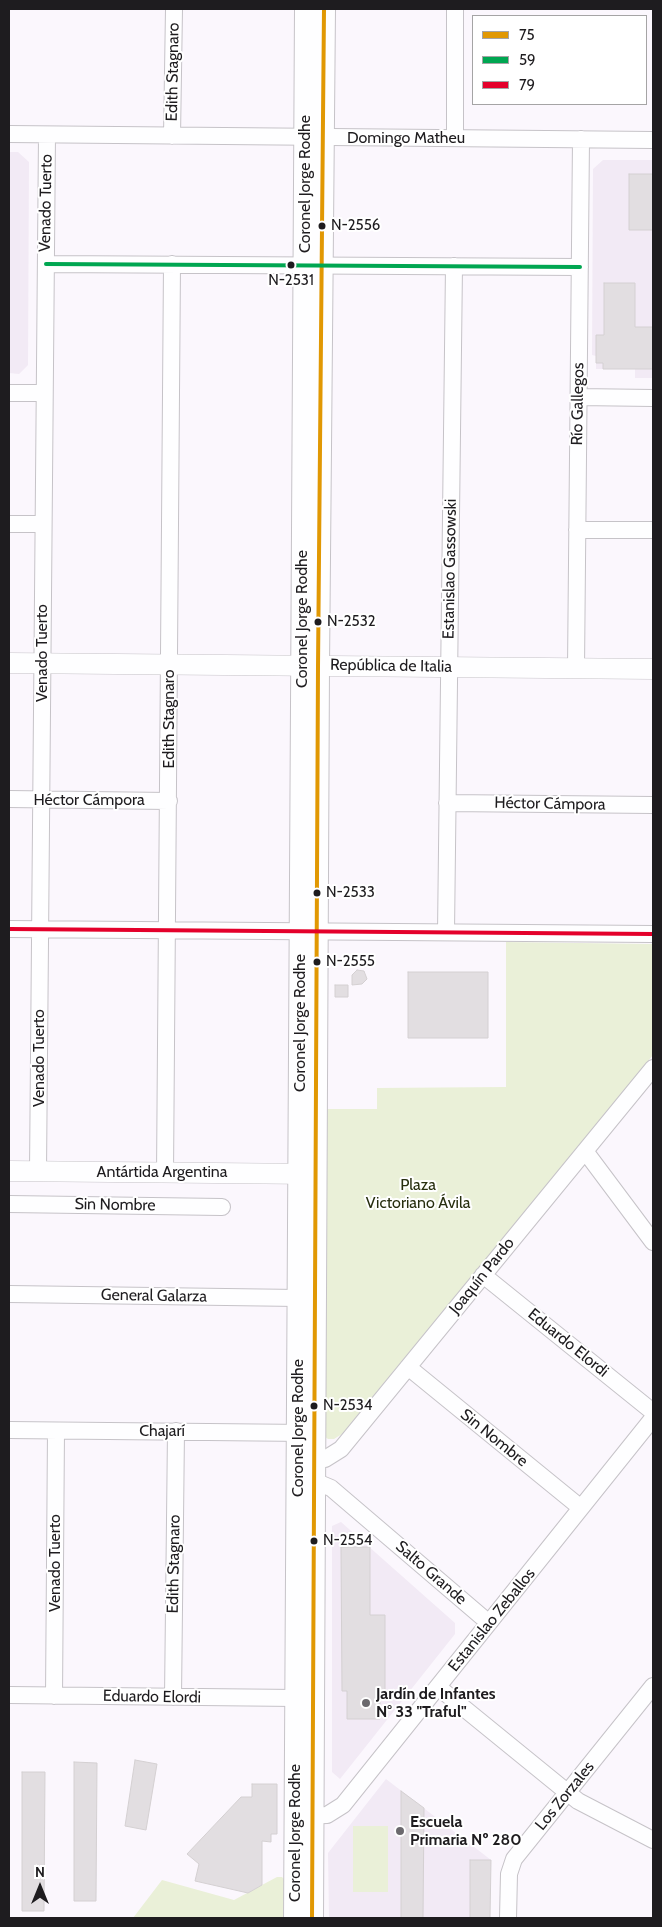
<!DOCTYPE html>
<meta charset="utf-8">
<style>
body{margin:0}
#map{position:relative;width:662px;height:1927px;overflow:hidden;background:#fbf7fd;font-family:Cabin,sans-serif}
canvas{display:block}
.frame{position:absolute;inset:0;border:10px solid #1e1c1f;pointer-events:none}
.legend{position:absolute;left:472px;top:15px;width:175px;height:90px;box-sizing:border-box;background:#fff;border:1px solid #a5a4a5;margin:0;padding:6px 9px;list-style:none;font-size:15px;color:#1e1c1f}
.legend li{display:flex;align-items:center;gap:10px;height:25px}
.legend b{width:25px;border:1px solid #a5a4a5}
.north{position:absolute;left:15px;top:1862px;width:50px;height:50px;-webkit-text-stroke:4px #fff;paint-order:stroke;rotate:0deg;font-size:14px;font-weight:700;line-height:20px;text-align:center;color:#1e1c1f}
.north::after{content:'';display:block;margin:auto;width:18px;height:22px;background:#1e1c1f;clip-path:polygon(50% 0,100% 100%,50% 72%,0 100%)}
</style>
<div id="map">
<canvas width="662" height="1927"></canvas>
<div class="frame"></div>
<ul class="legend">
<li><b style="height:6px;background:#e19803"></b>75</li>
<li><b style="height:6px;background:#00a651"></b>59</li>
<li><b style="height:6px;background:#e4002b"></b>79</li>
</ul>
<div class="north">N</div>
</div>
<script>
const ctx = document.querySelector('canvas').getContext('2d');
ctx.lineJoin = 'round';
function paint(path, color) {
  ctx.fillStyle = color;
  ctx.fill(path, 'evenodd');
}
function shape(rows) {
  const path = new Path2D();
  for (const r of rows) {
    path.moveTo(r[0], r[1]);
    for (let i = 2; i < r.length; i += 2) path.lineTo(r[i], r[i + 1]);
  }
  return path;
}
function stroke(path, color, width, dash) {
  ctx.strokeStyle = color;
  ctx.lineWidth = width;
  ctx.lineCap = dash ? 'butt' : 'round';
  ctx.setLineDash(dash || []);
  ctx.stroke(path);
}
function drawText(font, color, halo, rows, align = 'center') {
  ctx.font = font + ' Cabin,sans-serif';
  ctx.lineWidth = 4;
  ctx.setLineDash([]);
  ctx.textBaseline = 'middle';
  ctx.strokeStyle = halo;
  ctx.fillStyle = color;
  for (const [text, x, y, turn = 0] of rows) {
    ctx.save();
    ctx.translate(x, y);
    ctx.rotate((+turn || 0) * Math.PI / 180);
    ctx.textAlign = isNaN(turn) ? turn : align;
    if (halo) ctx.strokeText(text, 0, 0);
    ctx.fillText(text, 0, 0);
    ctx.restore();
  }
}
const built = shape([
 [9,152,18,152,29,162,28,365,19,374,9,373],
 [603,160,653,160,653,378,635,378,635,369,596,369,596,356,592,355,593,169],
 [341,1522,455,1623,455,1634,340,1779,332,1772,332,1526],
 [386,1779,491,1860,490,1918,329,1918,328,1853]
]);
const green = shape([
 [506,942,653,944,653,1055,342,1434,334,1439,328,1439,325,1437,324,1109,377,1109,377,1088,506,1087],
 [353,1826,388,1826,388,1892,353,1892],
 [277,1877,282,1877,285,1880,286,1918,133,1918,162,1880,234,1900]
]);
const building = shape([
 [629,174,653,174,653,230,629,230,629,174],
 [604,283,635,283,635,327,653,327,653,369,603,369,603,363,596,363,596,335,604,335,604,283],
 [357,970,364,971,367,979,362,984,352,985,352,975,357,970],
 [408,972,488,972,488,1038,408,1038,408,972],
 [335,985,348,985,348,997,335,997,335,985],
 [341,1547,370,1547,370,1615,385,1615,385,1691,380,1691,380,1719,347,1719,347,1691,342,1691,341,1547],
 [135,1760,157,1764,146,1830,125,1826,135,1760],
 [74,1762,97,1763,96,1901,74,1901,74,1762],
 [22,1772,45,1772,44,1911,22,1911,22,1772],
 [252,1784,277,1784,277,1834,271,1834,271,1842,262,1841,262,1885,248,1893,195,1881,199,1864,187,1854,241,1797,252,1797,252,1784],
 [401,1791,424,1808,423,1918,401,1918,401,1791],
 [470,1860,491,1860,490,1918,470,1918,470,1860]
]);
const minor = shape([
 [9,134,653,140],
 [172,136,174,9],
 [455,138,455,9],
 [46,264,580,267],
 [9,393,44,393],
 [578,397,653,398],
 [9,524,43,524],
 [577,530,653,530],
 [576,668,581,139],
 [9,799,169,801],
 [447,803,653,805],
 [9,929,653,934],
 [446,932,454,266],
 [585,1151,653,1242],
 [38,1171,47,135],
 [165,1173,172,264],
 [9,1204,222,1207],
 [483,1275,653,1412],
 [9,1294,298,1298],
 [408,1367,581,1508],
 [9,1430,307,1433],
 [305,1460,325,1459,341,1449,653,1068],
 [305,1483,319,1483,331,1488,489,1623],
 [438,1687,578,1801,653,1840],
 [9,1695,296,1698],
 [54,1696,56,1431],
 [173,1697,176,1431],
 [303,1816,327,1815,343,1805,653,1418],
 [508,1918,509,1874,514,1859,653,1686]
]);
const tertiary = shape([
 [9,663,653,669],
 [9,1171,315,1174]
]);
const secondary = shape([
 [295,1918,306,9],
 [312,1918,318,666,324,9]
]);
const bus1 = shape([
 [312,1918,318,666,324,9]
]);
const bus2 = shape([
 [46,264,580,267]
]);
const bus3 = shape([
 [9,929,653,934]
]);
const markers = [
 [322,226,4.5,"#1e1c1f"],
 [291,265,4.5,"#1e1c1f"],
 [318,622,4.5,"#1e1c1f"],
 [317,893,4.5,"#1e1c1f"],
 [317,962,4.5,"#1e1c1f"],
 [314,1406,4.5,"#1e1c1f"],
 [314,1541,4.5,"#1e1c1f"],
 [366,1703,5,"#6b696d"],
 [400,1831,5,"#6b696d"]
];
const busNames = [
 ["N-2556",331,226],
 ["N-2531",291,281,"center"],
 ["N-2532",327,622],
 ["N-2533",326,893],
 ["N-2555",326,962],
 ["N-2534",323,1406],
 ["N-2554",323,1541]
];
const streetNames = [
 ["Edith Stagnaro",173,72,-89],
 ["Domingo Matheu",406,138],
 ["Coronel Jorge Rodhe",305,184,-90],
 ["Venado Tuerto",46,203,-89],
 ["Río Gallegos",578,404,-89],
 ["Estanislao Gassowski",450,569,-89],
 ["Coronel Jorge Rodhe",302,619,-90],
 ["Venado Tuerto",42,653,-90],
 ["República de Italia",391,666,1],
 ["Edith Stagnaro",169,719,-90],
 ["Héctor Cámpora",89,800],
 ["Héctor Cámpora",550,804,1],
 ["Coronel Jorge Rodhe",300,1023,-90],
 ["Venado Tuerto",39,1058,-90],
 ["Antártida Argentina",162,1172],
 ["Sin Nombre",115,1205,1],
 ["Joaquín Pardo",482,1276,-51],
 ["General Galarza",154,1296,1],
 ["Eduardo Elordi",568,1343,39],
 ["Coronel Jorge Rodhe",298,1428,-90],
 ["Chajarí",162,1431],
 ["Sin Nombre",494,1438,39],
 ["Venado Tuerto",55,1563,-90],
 ["Edith Stagnaro",174,1564,-89],
 ["Salto Grande",431,1573,41],
 ["Estanislao Zeballos",492,1620,-51],
 ["Eduardo Elordi",152,1697,1],
 ["Los Zorzales",565,1796,-51],
 ["Coronel Jorge Rodhe",295,1833,-90]
];
const parkNames = [
 ["Plaza",418,1185],
 ["Victoriano Ávila",418,1203]
];
const poiNames = [
 ["Jardín de Infantes",376,1694],
 ["N° 33 \"Traful\"",376,1712],
 ["Escuela",410,1822],
 ["Primaria Nº 280",410,1840]
];
paint(built, '#f2eaf5');
paint(green, '#eaf0d8');
paint(building, '#e2dee1');
stroke(building, '#d4d0d2', 1);
stroke(minor, '#c6c3c8', 18);
stroke(tertiary, '#c6c3c8', 21);
stroke(secondary, '#c6c3c8', 24);
stroke(minor, '#fefeff', 16);
stroke(tertiary, '#fefeff', 20);
stroke(secondary, '#fefeff', 22);
stroke(bus1, '#e19803', 4);
stroke(bus2, '#00a651', 4);
stroke(bus3, '#e4002b', 4);
for (const [x, y, r, color] of markers) {
  const dot = new Path2D();
  dot.arc(x, y, r, 0, 2 * Math.PI);
  ctx.fillStyle = color;
  ctx.fill(dot);
  stroke(dot, '#fff', 2);
}
drawText('15px', '#1e1c1f', '#fff', busNames, 'left');
drawText('16px', '#1e1c1f', '#fff', streetNames);
drawText('16px', '#272e0f', '#fff', parkNames);
drawText('bold 16px', '#1e1c1f', '#fff', poiNames, 'left');
</script>
